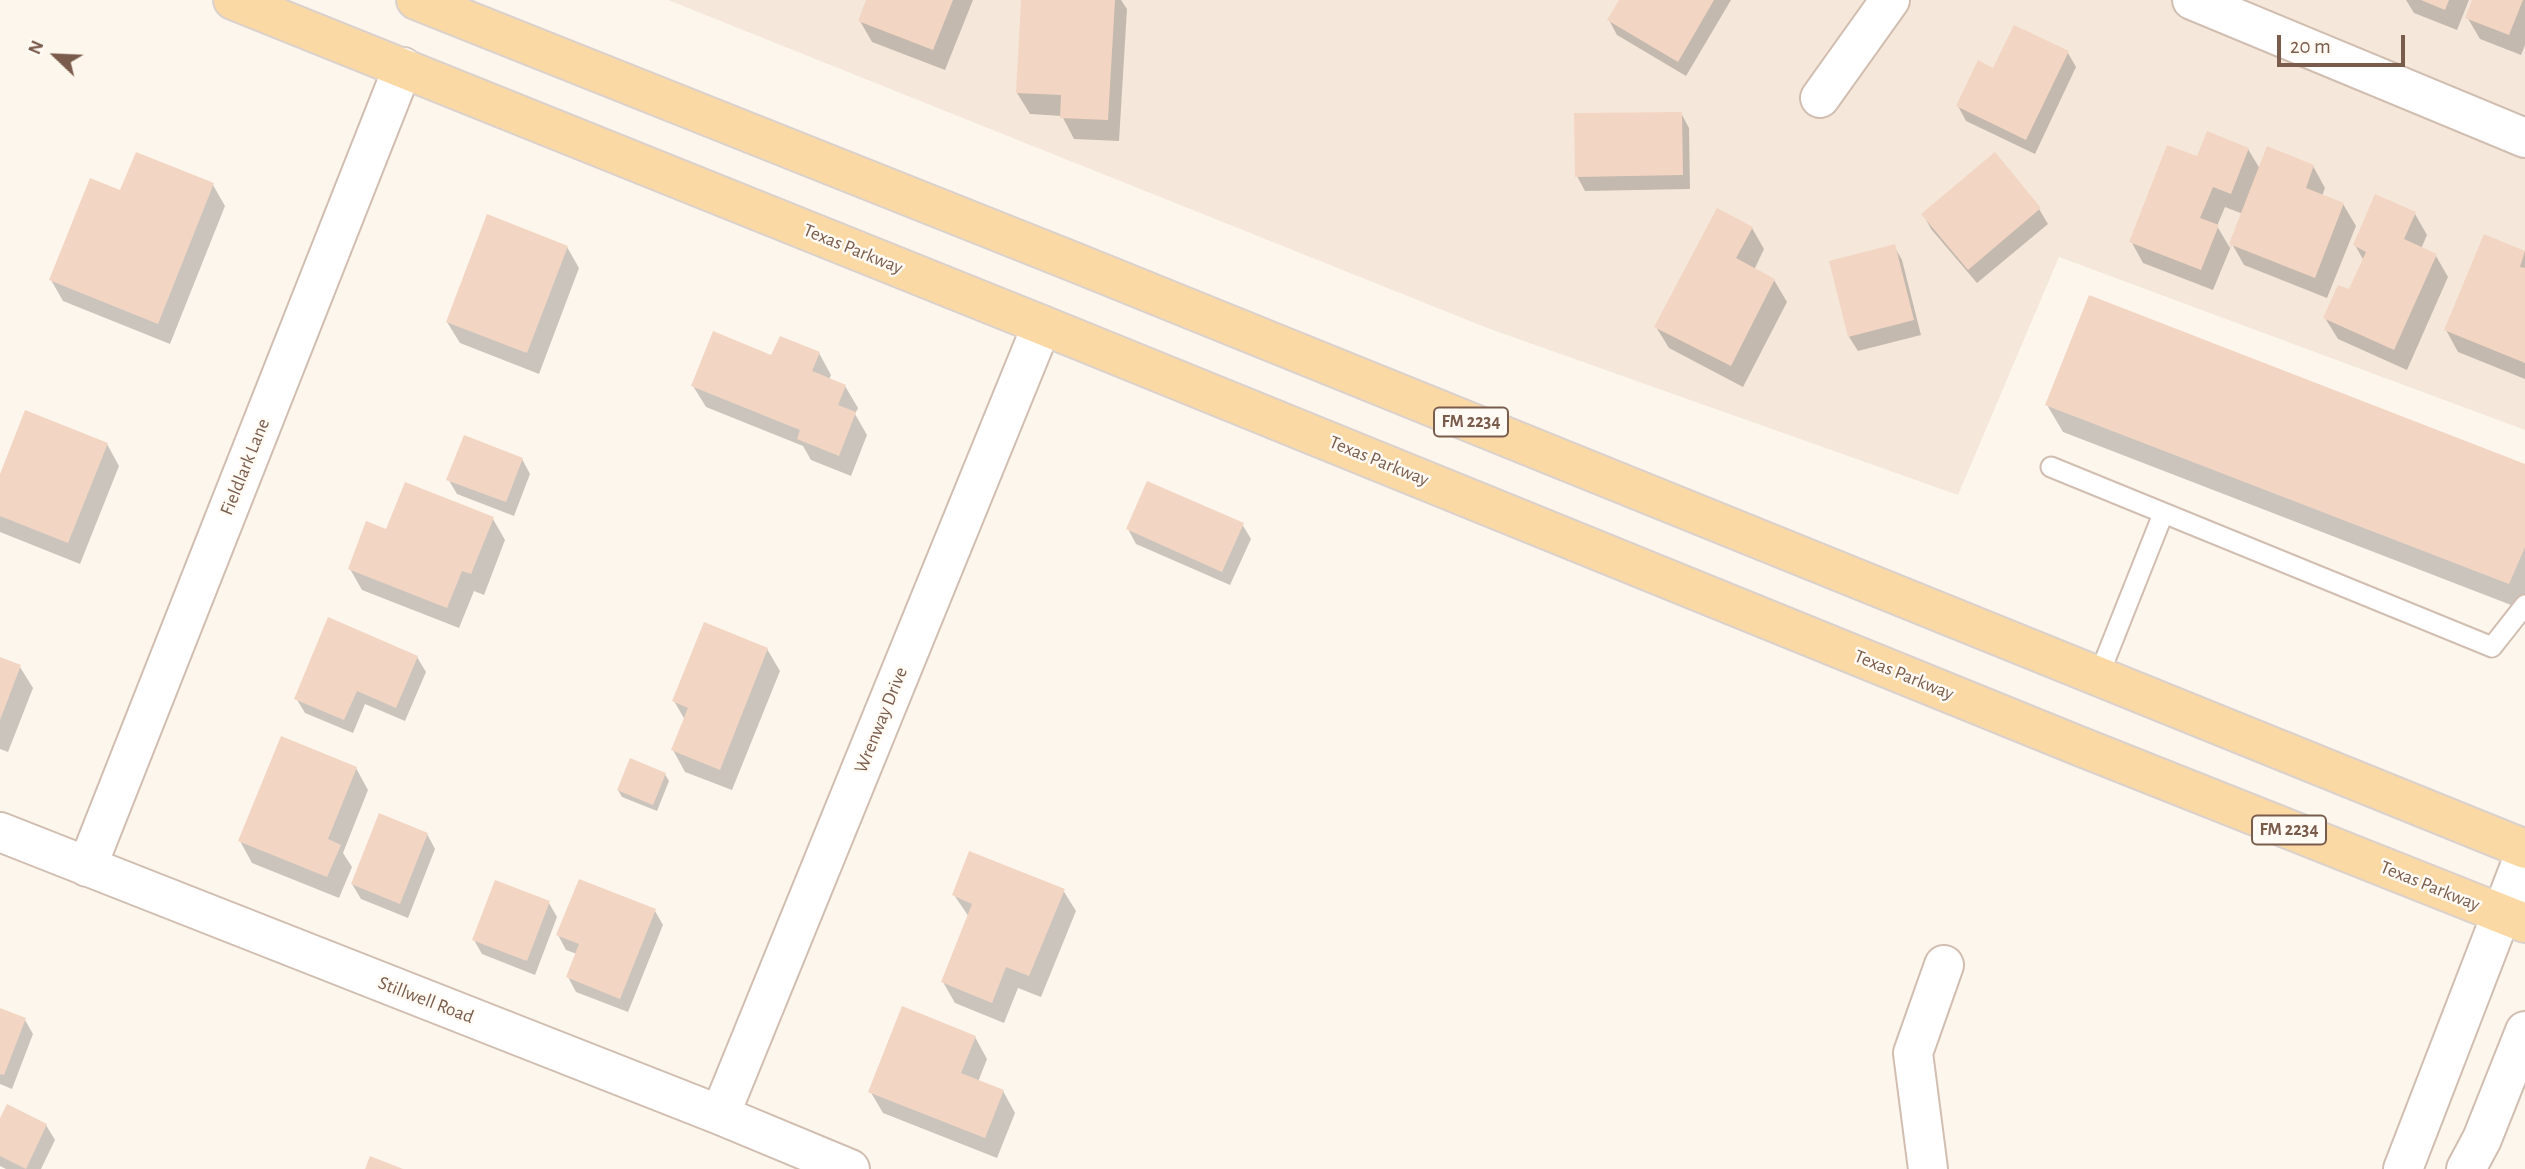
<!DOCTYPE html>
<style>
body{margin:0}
#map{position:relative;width:2525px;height:1169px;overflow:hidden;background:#fdf6ec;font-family:"Alegreya Sans",sans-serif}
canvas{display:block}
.north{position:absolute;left:21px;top:21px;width:70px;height:70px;-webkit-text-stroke:5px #fffaf3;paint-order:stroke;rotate:293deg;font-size:19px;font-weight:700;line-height:28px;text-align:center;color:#7a5c4d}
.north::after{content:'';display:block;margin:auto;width:24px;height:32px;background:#7a5c4d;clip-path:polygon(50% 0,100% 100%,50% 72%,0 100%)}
.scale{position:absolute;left:2277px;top:35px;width:128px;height:32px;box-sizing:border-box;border:4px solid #7a5c4d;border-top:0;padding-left:9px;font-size:21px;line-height:24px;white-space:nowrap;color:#7a5c4d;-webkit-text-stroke:5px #fffaf3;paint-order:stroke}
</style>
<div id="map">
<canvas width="2525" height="1169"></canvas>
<div class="north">N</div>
<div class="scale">20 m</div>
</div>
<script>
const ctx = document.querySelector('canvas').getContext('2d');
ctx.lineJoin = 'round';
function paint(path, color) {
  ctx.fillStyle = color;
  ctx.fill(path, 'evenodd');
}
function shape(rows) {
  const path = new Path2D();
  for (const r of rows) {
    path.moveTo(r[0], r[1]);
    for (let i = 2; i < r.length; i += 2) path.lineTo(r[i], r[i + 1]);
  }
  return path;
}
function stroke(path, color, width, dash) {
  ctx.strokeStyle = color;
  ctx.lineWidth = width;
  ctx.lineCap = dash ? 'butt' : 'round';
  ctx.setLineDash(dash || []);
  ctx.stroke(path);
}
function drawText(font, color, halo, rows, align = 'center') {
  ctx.font = font + ' "Alegreya Sans",sans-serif';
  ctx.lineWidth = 5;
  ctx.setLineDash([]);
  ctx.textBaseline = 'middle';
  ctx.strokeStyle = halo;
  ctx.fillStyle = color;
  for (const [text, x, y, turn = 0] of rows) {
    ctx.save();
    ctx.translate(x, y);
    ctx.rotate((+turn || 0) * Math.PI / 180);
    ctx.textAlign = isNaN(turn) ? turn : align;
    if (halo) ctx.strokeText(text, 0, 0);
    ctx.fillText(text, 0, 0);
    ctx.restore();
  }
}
const residential = shape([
 [668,0,2525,0,2525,430,2059,257,1958,495,1490,329]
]);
const shadow = shape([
 [868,0,973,0,945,70,872,42,860,21],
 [1023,0,1121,0,1127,9,1119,141,1074,139,1062,116,1030,114,1017,93],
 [1621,0,1731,0,1686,76,1617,35,1609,20],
 [2406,0,2469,0,2457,30,2414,13],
 [2474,0,2525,0,2525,45,2521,55,2480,39,2467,17],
 [2068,53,2076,67,2035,154,1966,121,1958,106,1994,70],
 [1681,113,1689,128,1690,189,1585,191,1577,176],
 [2248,149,2260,169,2313,166,2325,188,2322,196,2343,204,2356,226,2327,298,2244,265,2232,244,2213,290,2143,263,2131,241,2198,158],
 [2225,207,2243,214,2230,248,2217,226],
 [213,185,225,206,170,344,63,301,51,280,121,192],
 [2039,209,2048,224,1977,283,1931,229,1923,214],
 [2415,214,2427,235,2421,249,2436,256,2448,277,2407,370,2338,339,2325,318,2349,291,2364,261,2355,245],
 [1752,228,1764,249,1754,270,1774,280,1787,302,1743,387,1669,348,1656,327],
 [2485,236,2525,252,2525,379,2458,352,2446,330],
 [1894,246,1902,260,1921,335,1858,351,1849,337],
 [567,247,579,268,539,374,460,343,447,322],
 [819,353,831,375,829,380,845,386,858,408,855,414,867,435,851,476,811,460,803,446,706,407,693,386,772,357],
 [2047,405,2525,466,2525,608,2524,610,2063,432],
 [107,444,119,466,80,564,0,532,0,479],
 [522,459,530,474,514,516,457,494,448,479],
 [493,519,505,540,484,595,474,591,459,628,362,590,350,569,387,531],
 [1242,524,1251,539,1230,585,1136,544,1128,529],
 [767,649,780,671,732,790,685,772,673,750,685,720,674,701],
 [417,657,426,672,405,721,365,704,353,733,305,713,296,698],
 [0,659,20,667,33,688,8,752,0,749],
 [356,768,368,790,343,853,352,867,339,898,252,863,240,841],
 [665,774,669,781,657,811,622,797,618,790],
 [427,834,435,849,408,918,361,899,352,884],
 [1063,890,1076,911,1041,997,1018,988,1004,1023,955,1003,943,982,969,917,954,895],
 [549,903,557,917,535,975,482,954,474,940],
 [655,911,663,925,628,1012,576,992,568,977,577,954,566,950,558,935],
 [0,1010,25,1020,33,1034,12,1089,0,1084],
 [975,1037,987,1059,978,1082,1003,1091,1015,1113,997,1158,883,1113,870,1091],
 [0,1122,46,1125,55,1140,41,1169,6,1169,0,1166]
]);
const building = shape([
 [866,0,953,0,933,50,858,21],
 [1021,0,1115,0,1108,120,1060,118,1061,95,1016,93],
 [1619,0,1714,0,1678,62,1607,20],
 [2421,0,2449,0,2445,10],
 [2472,0,2523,0,2509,35,2465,18],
 [2014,25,2069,51,2026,140,1956,106,1978,60,1993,68],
 [1682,112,1683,175,1575,177,1574,113],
 [2207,131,2249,148,2231,194,2213,187,2200,218,2219,225,2201,270,2129,242,2167,145,2197,156],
 [2267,146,2314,165,2306,188,2344,203,2315,278,2229,244],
 [136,152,214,183,158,324,49,280,90,178,120,190],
 [1995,152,2041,208,1968,270,1921,214],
 [2375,194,2416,212,2404,239,2437,254,2394,350,2323,318,2338,285,2349,289,2366,252,2353,245],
 [1717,208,1753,227,1736,258,1775,279,1731,366,1654,327],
 [487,214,568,246,527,353,446,322],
 [2484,234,2525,251,2520,267,2525,268,2525,363,2444,330],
 [1895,244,1914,320,1848,337,1829,261],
 [2089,295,2525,464,2525,547,2509,584,2045,405],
 [713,331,771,355,780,336,820,352,812,371,846,385,838,405,856,412,839,456,797,439,800,430,691,386],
 [25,410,108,443,68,543,0,516,0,474],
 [464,435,523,458,506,502,446,480],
 [1147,481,1244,523,1222,572,1126,529],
 [405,482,494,517,471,574,462,571,447,608,348,569,366,521,386,529],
 [328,617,418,656,396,708,357,691,344,720,294,699],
 [704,622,768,648,720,770,671,750,688,708,672,701],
 [0,657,21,665,0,720],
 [281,736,357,767,328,839,341,845,327,877,238,841],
 [630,758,666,773,653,805,617,790],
 [379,813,428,833,400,904,351,884],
 [969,851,1065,889,1029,976,1006,967,992,1003,941,982,972,904,952,895],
 [579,879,656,909,620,999,566,977,579,944,556,935],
 [495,880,550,901,527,961,472,940],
 [902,1006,976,1036,961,1073,1004,1090,985,1138,868,1092],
 [0,1008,26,1018,4,1075,0,1074],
 [7,1104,47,1124,26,1169,0,1156,0,1118],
 [370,1156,403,1169,365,1169]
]);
const lane = shape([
 [2051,467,2492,647,2525,605],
 [2099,675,2163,514]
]);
const street = shape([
 [2192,0,2525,138],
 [1820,98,1890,0],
 [0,832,720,1115,850,1169],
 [87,867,403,67],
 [720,1115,1042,325],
 [1928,1169,1913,1053,1944,965],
 [2403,1169,2525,853],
 [2466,1169,2482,1139,2525,1031]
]);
const primary = shape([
 [233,0,1042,325,2079,746,2525,923],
 [416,0,1074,262,2525,849]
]);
const shields = [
 [1471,422,74],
 [2289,830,74]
];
const shieldNames = [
 ["FM 2234",1471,422],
 ["FM 2234",2289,830]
];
const streetNames = [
 ["Texas Parkway",853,249,22],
 ["Texas Parkway",1379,461,22],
 ["Fieldlark Lane",245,467,-68],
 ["Texas Parkway",1904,675,22],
 ["Wrenway Drive",881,720,-68],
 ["Texas Parkway",2430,886,22],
 ["Stillwell Road",426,1000,21]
];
paint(residential, '#f5e8da');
paint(shadow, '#0003');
paint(building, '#f3d5c3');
stroke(lane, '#d1beb0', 23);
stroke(street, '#d1beb0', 42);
stroke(primary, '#dad1cd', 42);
stroke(lane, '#fff', 19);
stroke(street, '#fff', 38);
stroke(primary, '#fbd9a5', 38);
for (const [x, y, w] of shields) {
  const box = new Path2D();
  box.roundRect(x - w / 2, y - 14.5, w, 29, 5);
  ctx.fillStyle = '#fffaf3';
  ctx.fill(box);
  stroke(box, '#7a5c4d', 2);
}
drawText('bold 18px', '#7a5c4d', null, shieldNames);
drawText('19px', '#7a5c4d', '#fffaf3', streetNames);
</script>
